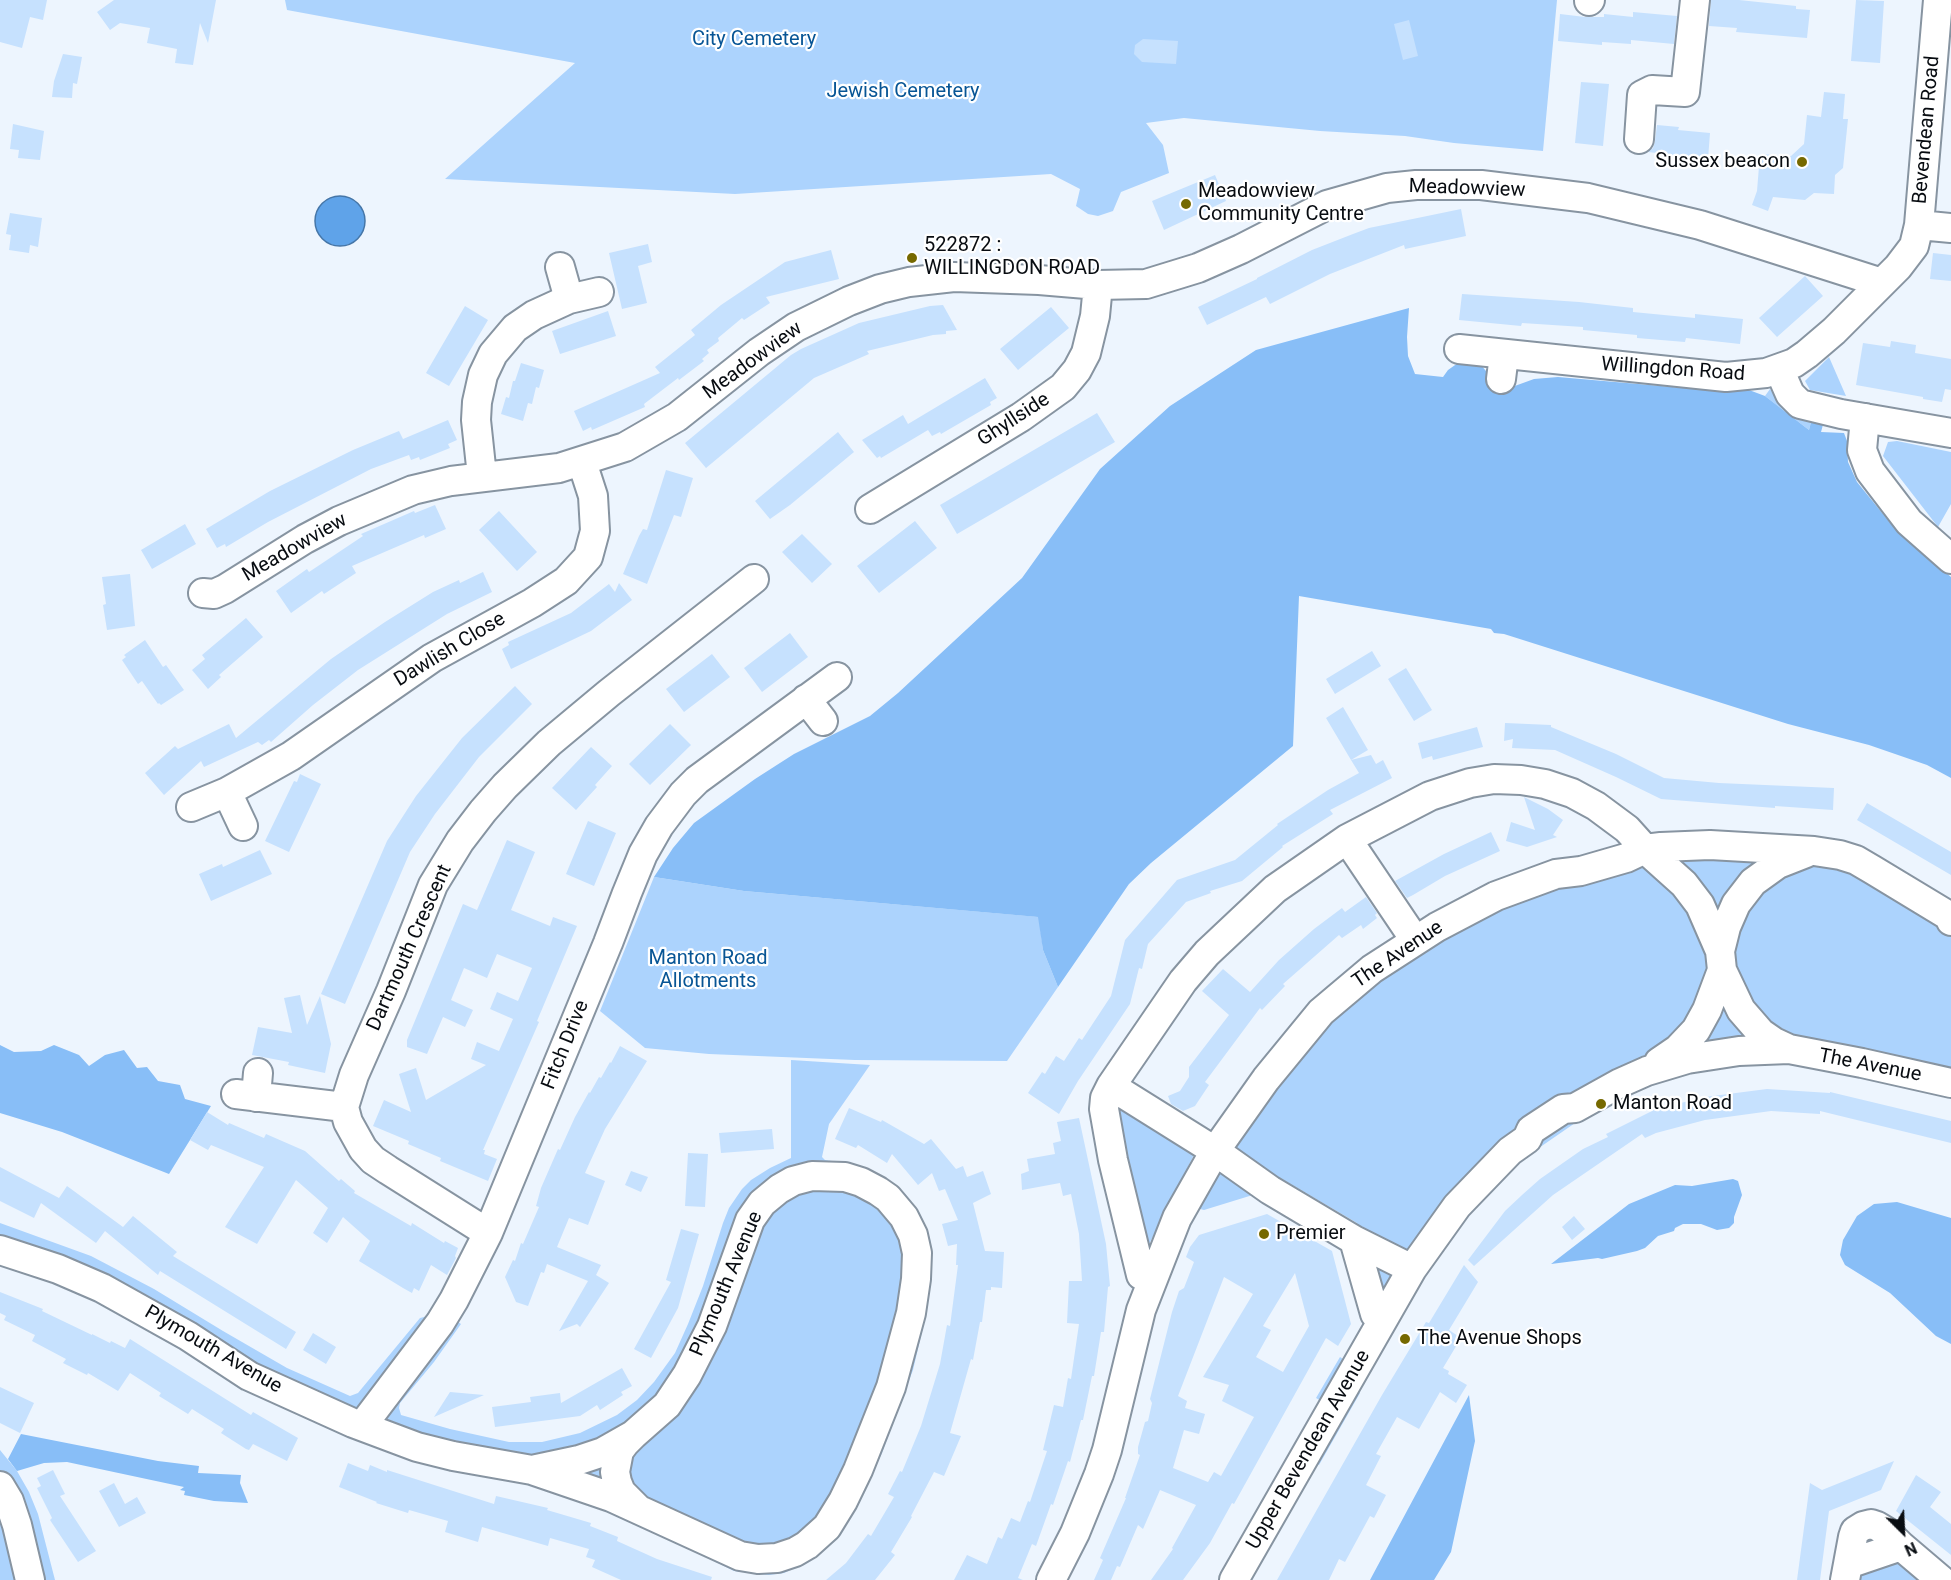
<!DOCTYPE html>
<style>
body{margin:0}
#map{position:relative;width:1951px;height:1580px;overflow:hidden;background:#edf5fe;font-family:Roboto,sans-serif}
canvas{display:block}
.north{position:absolute;left:1873px;top:1502px;width:60px;height:60px;-webkit-text-stroke:4px #fff;paint-order:stroke;rotate:156deg;font-size:16px;font-weight:700;line-height:24px;text-align:center;color:#080c11}
.north::after{content:'';display:block;margin:auto;width:21px;height:27px;background:#080c11;clip-path:polygon(50% 0,100% 100%,50% 72%,0 100%)}
</style>
<div id="map">
<canvas width="1951" height="1580"></canvas>
<div class="north">N</div>
</div>
<script>
const ctx = document.querySelector('canvas').getContext('2d');
ctx.lineJoin = 'round';
function paint(path, color) {
  ctx.fillStyle = color;
  ctx.fill(path, 'evenodd');
}
function shape(rows) {
  const path = new Path2D();
  for (const r of rows) {
    if (r.length === 3) {
      path.moveTo(r[0] + r[2], r[1]);
      path.arc(r[0], r[1], r[2], 0, 2 * Math.PI);
      continue;
    }
    path.moveTo(r[0], r[1]);
    for (let i = 2; i < r.length; i += 2) path.lineTo(r[i], r[i + 1]);
  }
  return path;
}
function stroke(path, color, width, dash) {
  ctx.strokeStyle = color;
  ctx.lineWidth = width;
  ctx.lineCap = dash ? 'butt' : 'round';
  ctx.setLineDash(dash || []);
  ctx.stroke(path);
}
function drawText(font, color, halo, rows, align = 'center') {
  ctx.font = font + ' Roboto,sans-serif';
  ctx.lineWidth = 4.5;
  ctx.setLineDash([]);
  ctx.textBaseline = 'middle';
  ctx.strokeStyle = halo;
  ctx.fillStyle = color;
  for (const [text, x, y, turn = 0] of rows) {
    ctx.save();
    ctx.translate(x, y);
    ctx.rotate((+turn || 0) * Math.PI / 180);
    ctx.textAlign = isNaN(turn) ? turn : align;
    if (halo) ctx.strokeText(text, 0, 0);
    ctx.fillText(text, 0, 0);
    ctx.restore();
  }
}
const green = shape([
 [285,0,1557,0,1543,151,1454,143,1405,136,1320,131,1184,118,1146,123,1163,145,1169,173,1121,192,1113,211,1098,216,1088,214,1076,206,1080,189,1051,174,735,194,445,179,575,63,287,10],
 [1829,357,1846,396,1810,390,1805,381],
 [1770,389,1783,406,1812,418,1809,430,1765,396],
 [1897,441,1951,452,1951,504,1938,527,1883,456,1888,442],
 [1768,853,1723,920,1665,855],
 [1634,861,1676,880,1712,956,1688,1033,1612,1076,1410,1252,1359,1234,1357,1223,1282,1179,1278,1185,1234,1151,1238,1134,1351,997,1470,917],
 [1805,864,1849,869,1951,928,1951,1076,1777,1034,1739,992,1732,947,1755,890],
 [654,877,744,891,1039,917,1043,950,1058,987,1007,1061,855,1060,709,1054,645,1048,600,1011],
 [1718,994,1755,1038,1691,1045],
 [791,1060,870,1065,829,1124,822,1157,825,1160,852,1164,868,1170,882,1176,906,1195,919,1212,927,1229,931,1243,932,1266,925,1319,913,1370,882,1453,860,1501,843,1529,827,1548,813,1559,784,1573,769,1575,734,1571,533,1471,535,1486,463,1472,392,1452,331,1430,280,1406,154,1332,90,1297,57,1282,0,1263,0,1223,91,1256,154,1289,223,1331,287,1368,350,1396,358,1393,420,1318,444,1312,461,1324,434,1362,400,1403,399,1408,401,1415,450,1429,509,1442,542,1442,580,1433,617,1415,637,1400,654,1382,675,1353,688,1324,703,1286,723,1223,729,1208,742,1189,751,1180,770,1168,791,1158],
 [1110,1098,1198,1147,1141,1260],
 [1578,1121,1533,1152,1530,1149,1567,1122],
 [1219,1170,1256,1194,1204,1210,1196,1208],
 [1370,1256,1397,1270,1384,1298],
 [1340,1357,1346,1361,1323,1402,1316,1398],
 [1354,1389,1360,1393,1319,1465,1313,1461],
 [0,1450,17,1471,29,1492,38,1514,55,1580,0,1580],
 [1893,1553,1931,1580,1852,1580]
]);
const forest = shape([
 [1409,308,1407,337,1408,356,1415,374,1443,377,1448,370,1458,363,1481,365,1490,376,1512,387,1534,379,1558,377,1718,391,1749,390,1765,396,1809,430,1812,418,1824,421,1821,432,1844,433,1847,441,1848,462,1857,482,1896,530,1951,577,1951,778,1927,765,1869,745,1788,724,1504,634,1494,633,1491,629,1299,596,1293,746,1151,863,1129,884,1058,987,1043,950,1038,917,744,891,654,877,673,848,694,823,755,779,794,754,870,716,898,693,1022,578,1100,469,1170,406,1256,350],
 [0,1045,14,1052,41,1051,54,1045,79,1055,89,1066,105,1055,124,1050,137,1068,147,1067,158,1081,180,1085,185,1099,211,1106,169,1174,62,1132,0,1113],
 [1733,1179,1738,1181,1742,1195,1734,1217,1734,1223,1729,1228,1717,1230,1701,1224,1683,1224,1675,1228,1674,1231,1658,1236,1645,1248,1637,1251,1602,1259,1598,1258,1551,1264,1629,1204,1675,1185,1692,1186],
 [1897,1202,1951,1218,1951,1344,1936,1336,1890,1293,1845,1265,1840,1255,1843,1240,1857,1216,1874,1204],
 [1469,1395,1475,1441,1451,1552,1434,1580,1370,1580],
 [21,1434,158,1461,199,1466,198,1473,241,1475,240,1483,248,1503,214,1501,184,1495,185,1491,180,1490,184,1487,67,1462,44,1463,17,1471,8,1459]
]);
const water = shape([
 [340,221,25]
]);
const building = shape([
 [0,0,47,0,43,20,30,17,22,48,0,42],
 [114,0,216,0,208,43,200,23,193,65,175,63,177,49,147,43,150,28,120,23,110,30,97,12],
 [1711,0,1739,0,1796,6,1796,9,1810,10,1807,38,1736,32,1737,28,1709,26],
 [1856,0,1884,1,1880,63,1851,61],
 [1633,12,1677,16,1674,44,1631,40,1631,44,1602,42,1602,45,1558,41,1560,14,1585,17,1604,17,1604,14,1633,17],
 [1409,20,1418,56,1403,60,1394,24],
 [1143,39,1178,41,1176,64,1142,62,1134,54,1135,45],
 [63,54,82,57,77,84,73,83,72,98,52,97,54,81],
 [1581,82,1609,84,1603,146,1575,143],
 [1824,92,1845,94,1843,119,1848,119,1843,168,1835,175,1834,194,1814,193,1805,200,1773,197,1768,211,1752,205,1757,191,1760,154,1791,156,1804,144,1807,115,1821,117],
 [13,124,44,131,40,160,18,158,19,150,10,149],
 [1657,125,1679,127,1678,130,1710,133,1708,159,1648,152,1653,148,1655,141],
 [1215,175,1226,201,1164,230,1152,201],
 [1461,209,1466,236,1405,249,1404,245,1330,274,1270,304,1266,297,1207,325,1198,307,1257,279,1257,278,1312,250,1353,234,1369,228],
 [10,213,42,218,38,247,30,245,29,253,9,250,11,235,6,234],
 [648,244,652,262,638,266,647,303,622,309,609,253],
 [831,250,839,279,766,297,770,303,744,320,742,318,718,338,719,341,707,350,709,353,702,359,704,361,679,380,678,378,644,404,645,407,592,430,591,427,583,431,574,411,660,373,655,367,695,335,691,330,721,305,785,262],
 [1933,253,1951,255,1951,281,1930,279],
 [1805,276,1823,296,1777,337,1759,318],
 [1462,294,1579,302,1633,308,1633,312,1695,318,1695,314,1743,319,1740,344,1686,338,1685,342,1637,338,1637,335,1583,330,1583,327,1522,323,1521,326,1459,320],
 [943,305,957,330,946,331,946,334,933,335,867,351,869,354,814,378,706,468,685,443,791,355,801,349,859,323,930,306],
 [465,306,488,320,449,386,426,373],
 [1051,307,1069,328,1018,370,1000,349],
 [608,311,616,336,560,354,552,331],
 [1891,341,1916,345,1915,353,1951,359,1951,390,1945,389,1942,402,1923,399,1923,397,1856,385,1863,343,1890,347],
 [521,363,544,370,539,388,536,387,532,404,528,403,523,421,501,414,506,397,509,398,513,381,515,381],
 [985,378,997,398,990,402,991,405,941,434,940,432,932,436,928,430,881,458,880,456,877,458,862,440,903,415,908,424],
 [1097,413,1115,442,957,534,940,505],
 [448,420,457,440,448,444,450,448,420,460,419,457,411,460,409,455,371,469,268,522,226,547,225,544,217,548,206,529,270,491,353,450,399,431,403,439],
 [838,432,854,452,790,505,770,519,755,501],
 [666,470,693,478,681,517,674,515,647,584,623,574,639,536,643,529,647,530],
 [435,505,446,529,425,538,424,535,352,566,356,573,324,594,322,591,291,613,276,591,307,569,309,572,363,536,361,534,414,511,415,513],
 [499,511,537,552,517,571,479,530],
 [915,521,937,548,879,593,857,566],
 [185,524,196,544,152,569,141,550],
 [802,534,832,564,812,583,782,552],
 [483,572,492,592,447,614,358,670,313,705,271,742,269,740,262,745,258,742,204,767,201,761,164,795,145,773,175,746,178,749,229,724,236,738,331,659,385,622,433,592,459,580,460,583],
 [130,574,135,626,107,630,103,605,106,604,102,577],
 [619,583,632,600,591,631,511,669,502,649,509,645,508,642,571,613,609,584,615,592],
 [246,618,263,637,219,675,221,677,208,689,192,670,205,659,202,655],
 [790,633,808,657,762,692,744,668],
 [145,640,163,667,166,665,184,690,161,705,159,703,158,704,142,681,138,684,122,660,126,657,124,655],
 [1372,651,1381,666,1335,694,1326,679],
 [712,654,730,677,684,712,666,689],
 [1406,668,1432,710,1414,721,1388,679],
 [515,686,532,704,479,757,435,814,410,852,345,1004,321,994,387,841,416,796,462,738],
 [1343,707,1368,750,1351,760,1326,718],
 [1505,723,1551,725,1551,727,1616,754,1664,778,1719,783,1834,788,1833,810,1775,806,1775,808,1661,799,1616,777,1555,750,1512,748,1513,739,1504,741],
 [670,724,691,745,650,785,629,764],
 [1477,727,1483,747,1433,760,1432,756,1422,759,1418,743],
 [591,747,612,766,595,785,597,787,576,810,552,788],
 [1371,755,1376,764,1383,760,1392,778,1330,810,1333,814,1282,846,1283,847,1242,881,1210,891,1211,893,1186,902,1148,944,1142,969,1139,968,1130,1004,1078,1081,1059,1114,1028,1093,1042,1072,1045,1074,1056,1056,1064,1061,1079,1038,1082,1040,1111,996,1125,940,1177,880,1235,860,1278,825,1277,824,1328,790,1359,773,1351,760],
 [300,774,321,784,289,852,265,841,294,781,297,782],
 [1524,797,1548,809,1563,820,1553,835,1557,837,1527,847,1506,841,1511,822,1535,830],
 [1867,803,1951,852,1951,875,1857,820],
 [588,821,616,833,594,886,566,874],
 [1491,832,1500,851,1445,876,1413,895,1407,898,1395,881,1444,854],
 [507,840,535,852,511,910,550,926,553,917,577,926,537,1021,539,1022,483,1150,485,1150,484,1154,497,1159,488,1181,440,1161,441,1158,408,1144,409,1141,373,1126,384,1100,411,1112,399,1074,416,1068,426,1100,486,1065,471,1059,477,1042,499,1051,513,1019,490,1009,497,992,518,1001,532,968,497,954,487,978,464,968,451,1000,473,1010,465,1027,443,1017,427,1054,407,1047,407,1040,463,904,477,910],
 [260,850,272,874,211,901,199,874,222,864,223,867],
 [1366,897,1377,913,1375,915,1377,918,1363,929,1361,925,1342,938,1339,935,1283,984,1285,986,1262,1010,1260,1008,1205,1082,1209,1085,1195,1106,1183,1111,1171,1104,1168,1096,1180,1091,1189,1077,1189,1067,1229,1015,1202,991,1223,969,1250,992,1279,960,1314,929,1342,908,1345,912],
 [300,995,307,1025,320,996,331,1044,325,1073,288,1065,289,1062,252,1055,258,1027,292,1033,284,998],
 [620,1046,647,1061,605,1129,585,1173,605,1181,588,1225,569,1218,557,1247,601,1265,596,1275,609,1283,580,1327,577,1324,559,1331,588,1281,547,1264,544,1273,541,1272,528,1306,516,1302,505,1277,513,1260,515,1261,521,1243,523,1244,539,1207,536,1206,541,1188,558,1149,560,1150,575,1117,589,1092,590,1093,599,1077,601,1078,610,1062,611,1063],
 [1767,1089,1830,1093,1830,1092,1951,1121,1951,1143,1820,1111,1820,1114,1771,1111,1705,1120,1656,1133,1645,1138,1642,1134,1553,1195,1474,1266,1468,1260,1505,1211,1522,1195,1540,1179,1583,1149,1608,1137,1606,1134,1656,1109,1705,1097],
 [849,1108,881,1122,882,1120,924,1144,931,1139,956,1169,963,1166,967,1177,983,1171,991,1194,973,1203,985,1251,1004,1252,1002,1288,991,1287,991,1290,986,1290,982,1322,980,1322,973,1360,971,1359,950,1433,961,1436,944,1476,934,1472,911,1516,912,1517,891,1552,895,1555,875,1580,826,1580,846,1563,868,1534,871,1536,894,1497,888,1494,900,1471,902,1472,921,1426,940,1364,947,1325,950,1326,958,1265,956,1265,957,1244,948,1246,942,1224,958,1220,945,1189,939,1191,932,1173,918,1185,892,1154,887,1163,858,1145,856,1148,835,1139],
 [207,1112,228,1125,229,1123,264,1138,266,1134,305,1151,339,1181,341,1179,355,1191,354,1193,411,1226,412,1223,444,1243,445,1241,458,1248,455,1256,456,1258,447,1275,431,1265,419,1291,414,1288,412,1293,403,1288,359,1261,370,1241,343,1217,327,1243,313,1233,328,1208,296,1180,257,1244,225,1227,264,1167,211,1145,208,1150,190,1140],
 [1079,1118,1106,1244,1110,1286,1108,1287,1104,1332,1101,1332,1094,1376,1092,1376,1083,1420,1081,1420,1070,1462,1068,1461,1053,1505,1051,1504,1036,1546,1032,1544,1018,1578,1023,1580,954,1580,967,1555,987,1564,998,1537,1002,1539,1011,1518,1020,1522,1028,1501,1030,1502,1047,1451,1043,1450,1054,1405,1063,1407,1068,1378,1071,1379,1079,1324,1067,1323,1069,1281,1082,1281,1079,1234,1071,1194,1063,1196,1060,1183,1022,1190,1021,1174,1029,1171,1027,1159,1055,1154,1053,1143,1061,1141,1057,1122],
 [772,1129,774,1149,721,1153,719,1133],
 [688,1153,708,1154,705,1207,685,1206],
 [0,1167,59,1198,67,1186,123,1227,133,1216,177,1252,173,1256,296,1332,286,1349,160,1271,158,1275,105,1231,96,1243,41,1203,34,1218,0,1201],
 [631,1171,648,1177,641,1192,625,1185],
 [1267,1214,1332,1251,1351,1324,1338,1346,1326,1338,1234,1504,1232,1503,1210,1543,1183,1580,1151,1580,1173,1549,1172,1548,1196,1505,1160,1490,1143,1529,1138,1525,1120,1567,1117,1566,1111,1580,1094,1580,1103,1560,1100,1558,1126,1498,1125,1498,1140,1455,1138,1454,1138,1447,1145,1422,1148,1421,1152,1403,1150,1399,1172,1312,1179,1291,1184,1288,1194,1262,1186,1257,1190,1247,1199,1235],
 [1295,1273,1309,1326,1283,1372,1256,1357,1271,1330,1263,1326],
 [1224,1277,1253,1294,1203,1377,1229,1385,1222,1401,1254,1417,1221,1476,1214,1472,1208,1482,1173,1468,1184,1430,1199,1434,1205,1414,1185,1408,1187,1401,1178,1396],
 [1574,1216,1585,1229,1572,1240,1562,1227],
 [681,1229,699,1234,678,1308,651,1358,634,1349,671,1282,666,1280],
 [1464,1265,1478,1282,1449,1330,1461,1338,1443,1368,1449,1371,1448,1374,1467,1385,1456,1403,1440,1392,1419,1429,1397,1417,1376,1454,1381,1456,1366,1485,1386,1495,1374,1518,1370,1516,1345,1562,1339,1559,1329,1580,1277,1580,1382,1395,1426,1322,1429,1323],
 [0,1292,43,1309,42,1311,92,1335,92,1334,110,1343,111,1341,125,1348,130,1339,251,1415,253,1412,298,1438,287,1461,253,1444,249,1450,246,1449,221,1433,224,1429,192,1409,188,1414,159,1396,161,1393,130,1373,118,1391,88,1373,87,1375,63,1363,66,1359,32,1341,35,1335,4,1320,6,1316,0,1313],
 [313,1333,336,1347,326,1364,303,1350],
 [622,1368,632,1386,621,1392,623,1395,600,1410,597,1405,580,1416,495,1427,492,1407,531,1402,530,1397,560,1393,561,1403],
 [0,1387,34,1403,20,1433,0,1423],
 [450,1392,484,1395,434,1417],
 [1894,1461,1881,1490,1829,1511,1820,1580,1797,1580,1810,1483,1822,1490],
 [348,1463,368,1471,370,1465,387,1472,387,1470,494,1504,496,1496,548,1508,547,1510,591,1523,590,1526,618,1537,617,1541,657,1559,712,1577,711,1580,621,1580,592,1567,595,1560,586,1557,589,1549,550,1538,548,1546,482,1527,478,1542,445,1532,448,1521,409,1510,408,1513,376,1503,377,1502,339,1487],
 [53,1470,65,1494,60,1496,96,1551,78,1562,50,1520,52,1518,37,1488,41,1486,37,1478],
 [1916,1475,1941,1492,1930,1507,1951,1524,1951,1555,1896,1511],
 [114,1483,125,1504,137,1497,146,1513,119,1527,99,1491]
]);
const minor = shape([
 [1589,1,1590,0],
 [1639,139,1642,95,1652,90,1685,92,1695,0],
 [1919,225,1951,228],
 [560,267,569,299],
 [1459,349,1726,377,1766,373,1794,363,1807,354,1834,331,1898,267,1914,246,1919,225,1938,0],
 [1779,369,1790,394,1800,404,1841,414,1951,433],
 [1501,379,1504,355],
 [1865,418,1862,450,1870,471,1909,522,1951,559],
 [482,476,476,420,477,402,483,375,493,354,515,328,534,315,569,299,599,292],
 [870,509,1021,417,1063,387,1077,370,1086,353,1095,316,1098,285],
 [203,593,214,594,225,589,305,539,339,521,413,490,451,481,559,468,625,447,677,417,759,352,796,327,849,301,880,289,909,282,954,277,1039,280,1098,285,1146,284,1198,268,1241,249,1327,205,1387,188,1416,185,1481,185,1588,198,1700,225,1882,283],
 [806,699,823,721],
 [227,792,243,826],
 [191,807,227,792,291,756,432,658,532,603,566,581,588,557,595,531,593,496,582,462],
 [1347,839,1415,940],
 [1720,951,1726,927,1736,904,1753,882,1778,864,1806,853],
 [1659,1062,1678,1049,1696,1030,1707,1010,1722,970],
 [1111,1086,1105,1098,1104,1109,1113,1160,1141,1275,1152,1280],
 [236,1094,344,1107],
 [256,1097,258,1073],
 [488,1233,388,1170,373,1160,363,1149,348,1122,344,1107,354,1075,391,991,433,885,460,841,483,811,505,786,549,743,609,693,754,579],
 [1354,1240,1375,1314,1383,1319],
 [0,1250,58,1269,102,1288,188,1336,249,1376,353,1423,417,1447,453,1456,532,1470,579,1460,603,1452,633,1435,667,1405,687,1375,712,1326,750,1220,762,1203,779,1189,793,1181,812,1176,845,1177,861,1182,878,1191,888,1198,904,1217,913,1235,917,1253,916,1279,911,1313,891,1387,858,1470,843,1501,827,1527,807,1545,795,1552,777,1558,758,1559,740,1556,611,1497,532,1470],
 [1412,1269,1354,1240,1270,1190,1215,1151,1111,1086,1183,981,1207,953,1275,889,1347,839,1430,796,1470,783,1494,779,1521,780,1545,784,1572,793,1596,806,1627,829,1645,849,1684,884,1700,905,1720,951,1722,970,1741,1010,1761,1033,1774,1042,1789,1049],
 [362,1426,440,1323,454,1300,488,1233,608,943,627,893,643,854,659,826,683,794,697,780,837,677],
 [633,1435,625,1443,619,1451,615,1472,617,1482,621,1492,637,1508],
 [0,1486,9,1501,17,1525,30,1580],
 [1848,1564,1853,1537,1855,1531,1863,1526,1871,1524,1877,1526,1887,1532,1901,1546],
 [1051,1580,1075,1533,1099,1474,1107,1450,1141,1310,1177,1218,1215,1151,1266,1079,1321,1012,1372,969,1437,927,1496,896,1556,874,1581,871,1626,858,1645,849,1661,847,1710,845,1814,851,1840,855,1856,860,1873,870,1949,916,1951,921],
 [1234,1580,1412,1269,1457,1206,1510,1151,1527,1139,1531,1130,1563,1109,1575,1108,1620,1083,1647,1071,1687,1059,1739,1051,1789,1049,1862,1063,1951,1083],
 [1845,1580,1848,1564,1901,1546,1941,1580]
]);
const markers = [
 [1802,162,6,"#766900"],
 [1186,204,6,"#766900"],
 [912,258,6,"#766900"],
 [1601,1104,6,"#766900"],
 [1264,1234,6,"#766900"],
 [1405,1339,6,"#766900"]
];
const parkNames = [
 ["City Cemetery",754,40],
 ["Jewish Cemetery",903,92],
 ["Manton Road",708,959],
 ["Allotments",708,982]
];
const streetNames = [
 ["Bevendean Road",1927,130,-85],
 ["Meadowview",1467,189,2],
 ["Meadowview",753,361,-36],
 ["Willingdon Road",1673,370,4],
 ["Ghyllside",1014,420,-33],
 ["Meadowview",295,548,-30],
 ["Dawlish Close",450,650,-31],
 ["Dartmouth Crescent",410,948,-66],
 ["The Avenue",1398,955,-34],
 ["Fitch Drive",566,1045,-68],
 ["The Avenue",1870,1066,11],
 ["Plymouth Avenue",727,1284,-67],
 ["Plymouth Avenue",213,1350,30],
 ["Upper Bevendean Avenue",1309,1450,-60]
];
const poiNames = [
 ["Sussex beacon",1790,162,"right"],
 ["Meadowview",1198,192],
 ["Community Centre",1198,215],
 ["522872 :",924,246],
 ["WILLINGDON ROAD",924,269],
 ["Manton Road",1613,1104],
 ["Premier",1276,1234],
 ["The Avenue Shops",1417,1339]
];
paint(green, '#acd3fd');
paint(forest, '#88bef7');
paint(water, '#5fa3e9');
stroke(water, '#4576a8', 1.5);
paint(building, '#c6e1fe');
stroke(minor, '#8794a1', 32);
stroke(minor, '#fff', 28);
for (const [x, y, r, color] of markers) {
  const dot = new Path2D();
  dot.arc(x, y, r, 0, 2 * Math.PI);
  ctx.fillStyle = color;
  ctx.fill(dot);
  stroke(dot, '#fff', 2);
}
drawText('20px', '#075595', '#fff', parkNames);
drawText('20px', '#080c11', '#fff', streetNames);
drawText('20px', '#080c11', '#fff', poiNames, 'left');
</script>
